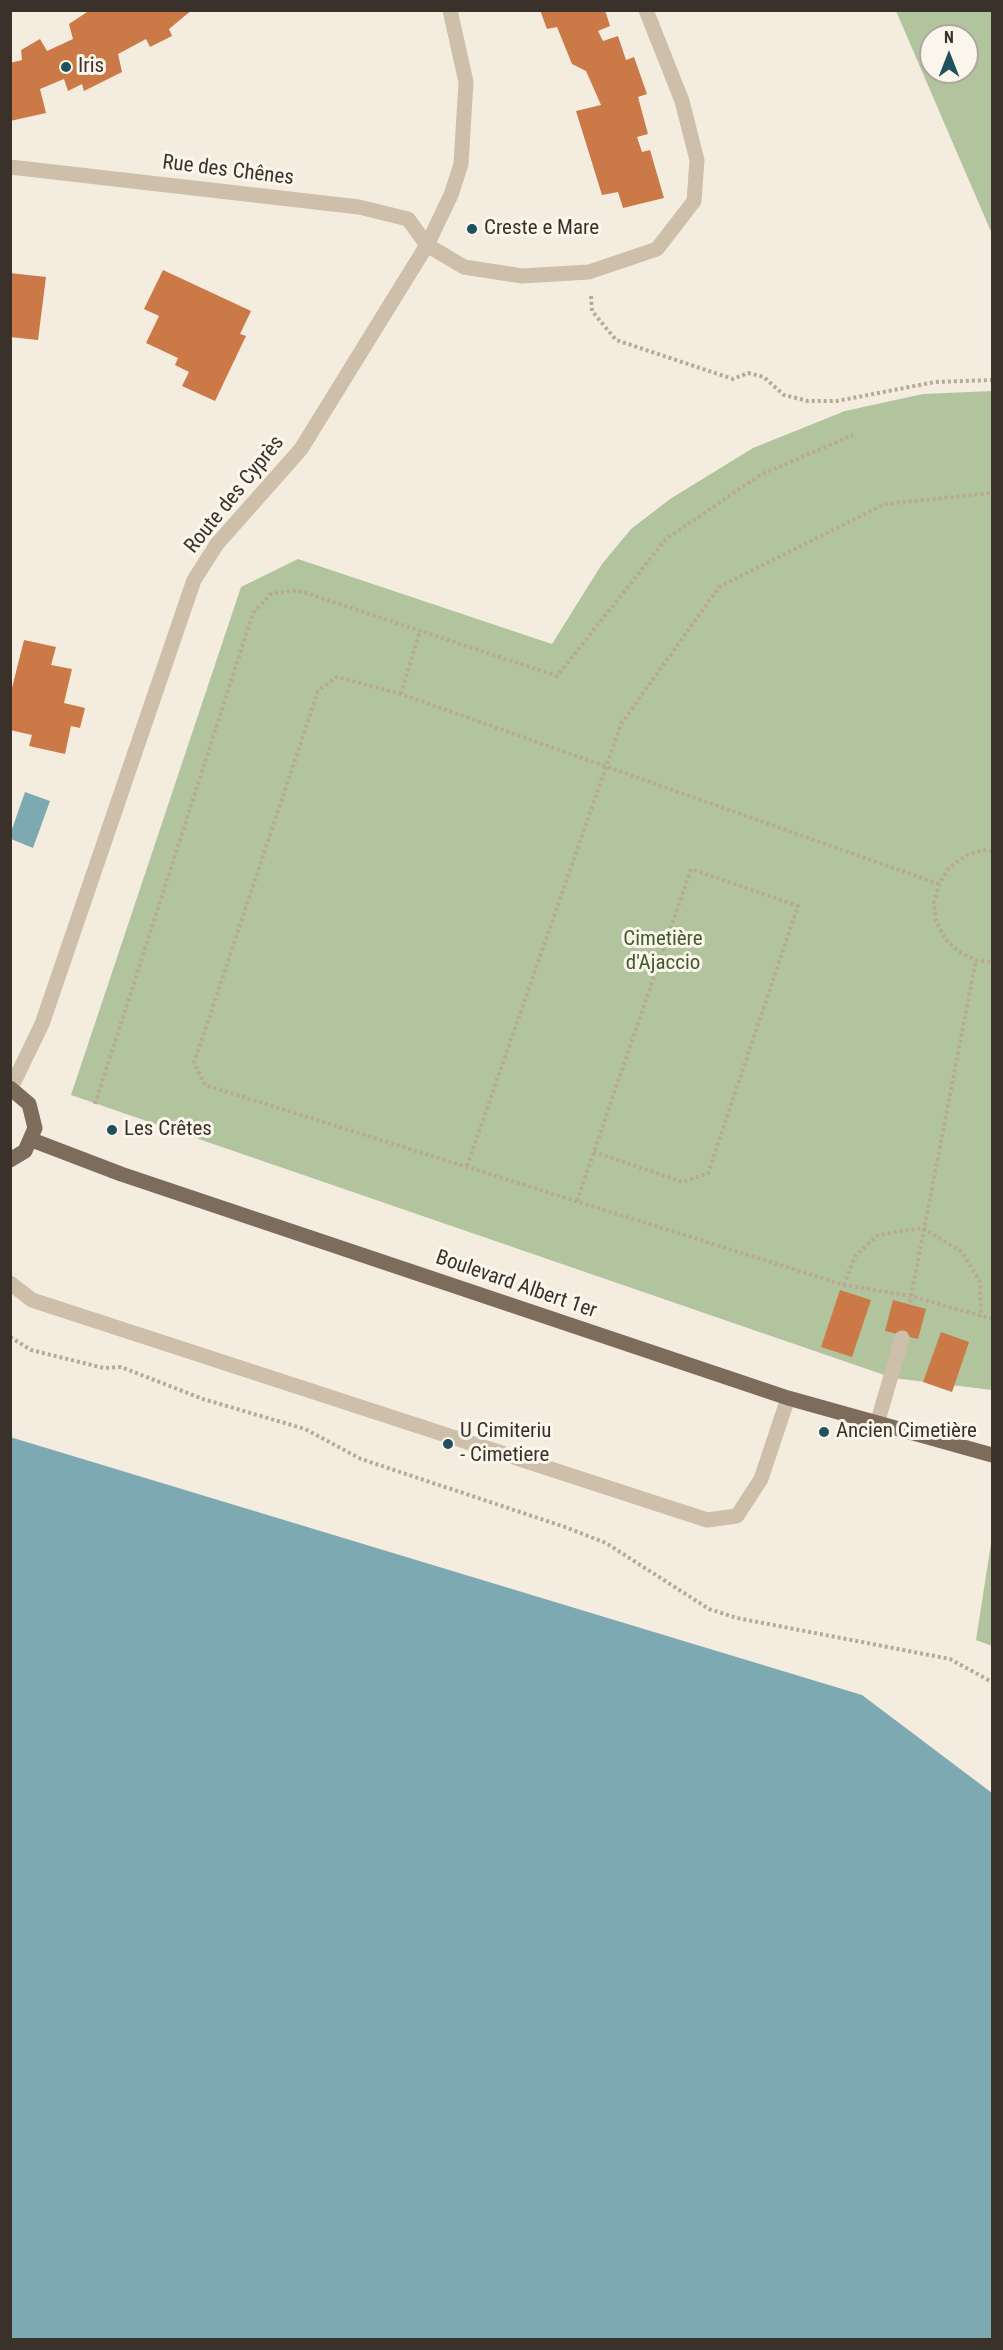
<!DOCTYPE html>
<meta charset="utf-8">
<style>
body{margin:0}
#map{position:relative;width:1003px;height:2350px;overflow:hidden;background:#f4eddf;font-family:"Roboto Condensed",sans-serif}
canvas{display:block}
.frame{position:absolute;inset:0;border:12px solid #3a312a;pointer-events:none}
.north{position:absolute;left:919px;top:24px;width:60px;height:60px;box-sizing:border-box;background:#fbf6ec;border:2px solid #aea79e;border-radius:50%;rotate:0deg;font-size:16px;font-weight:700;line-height:24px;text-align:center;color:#3a312a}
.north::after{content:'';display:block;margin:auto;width:21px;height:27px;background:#1d515e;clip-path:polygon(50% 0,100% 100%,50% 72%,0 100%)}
</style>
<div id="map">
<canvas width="1003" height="2350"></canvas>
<div class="frame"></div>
<div class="north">N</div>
</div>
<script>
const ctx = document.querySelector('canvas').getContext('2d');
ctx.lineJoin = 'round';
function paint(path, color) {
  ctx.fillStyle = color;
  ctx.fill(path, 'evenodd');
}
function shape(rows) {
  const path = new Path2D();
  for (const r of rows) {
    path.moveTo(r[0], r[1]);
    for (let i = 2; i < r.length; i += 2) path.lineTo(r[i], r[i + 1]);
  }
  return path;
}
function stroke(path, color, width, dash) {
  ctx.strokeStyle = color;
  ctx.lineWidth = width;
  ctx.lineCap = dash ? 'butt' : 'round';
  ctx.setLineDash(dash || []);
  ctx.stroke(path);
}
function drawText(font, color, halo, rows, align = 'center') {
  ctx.font = font + ' "Roboto Condensed",sans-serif';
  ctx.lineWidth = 6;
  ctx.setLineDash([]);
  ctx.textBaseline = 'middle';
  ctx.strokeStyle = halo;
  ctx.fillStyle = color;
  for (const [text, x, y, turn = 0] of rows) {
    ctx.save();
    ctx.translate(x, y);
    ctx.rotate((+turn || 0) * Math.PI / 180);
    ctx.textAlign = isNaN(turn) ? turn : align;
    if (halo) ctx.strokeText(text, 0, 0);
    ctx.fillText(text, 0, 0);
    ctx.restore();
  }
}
const green = shape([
 [896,11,992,11,992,234],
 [931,36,967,36,967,72,931,72],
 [992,391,992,1390,893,1378,71,1095,241,587,298,559,552,644,602,564,631,529,670,499,753,448,845,411,923,394],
 [992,1537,992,1646,976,1640]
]);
const water = shape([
 [25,792,50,801,33,848,11,839,11,832],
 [10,1437,862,1695,992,1793,992,2339,11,2339]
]);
const building = shape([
 [90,10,192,10,169,29,172,36,150,47,146,39,118,54,122,72,84,91,82,84,68,91,64,79,40,89,46,113,10,121,10,63,22,60,21,50,40,39,47,51,73,39,69,24],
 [540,10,605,10,610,26,598,31,603,41,618,36,626,60,634,57,647,94,638,97,648,134,637,137,642,152,650,150,664,198,623,208,618,192,602,195,576,111,601,105,586,71,572,64,557,27,547,29],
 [163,270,251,311,240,334,246,336,215,401,182,386,189,372,175,365,178,358,146,343,159,316,144,309],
 [10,273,46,277,38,340,10,337],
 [24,640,56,647,51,665,72,669,64,703,85,708,80,728,71,726,65,754,29,746,32,735,10,730,10,696],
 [840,1290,871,1300,852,1357,821,1347],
 [893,1300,926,1309,918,1339,885,1331],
 [941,1332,969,1342,952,1392,923,1382]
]);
const path = shape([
 [591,296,592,311,616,340,733,379,748,373,764,377,784,395,808,401,837,401,935,382,992,380],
 [401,694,420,631],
 [992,851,983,850,965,856,949,868,939,884,934,903,936,921,945,939,959,952,976,960,992,962],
 [939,884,401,694,337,677,318,691,194,1063,205,1085,844,1285,911,1296,992,1319],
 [95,1104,253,613,271,594,297,590,557,676,666,539,760,475,853,435],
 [467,1166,621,724,719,587,885,504,992,493],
 [577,1201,691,869,798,906,708,1173,683,1182,594,1152],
 [844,1285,855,1256,878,1235,923,1228,962,1252,980,1282,981,1317],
 [910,1302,976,960],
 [10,1337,31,1350,104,1368,121,1367,203,1399,305,1429,361,1459,565,1527,606,1543,709,1609,737,1618,950,1659,992,1682]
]);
const minor = shape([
 [10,167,359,207,408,219,427,245,464,267,522,276,589,272,657,249,694,201,697,160,682,101,646,10],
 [11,1088,42,1024,194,580,217,544,301,449,427,245,451,195,461,164,466,82,450,10],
 [10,1283,32,1300,707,1520,737,1516,761,1479,788,1398],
 [877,1424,902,1338]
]);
const major = shape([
 [10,1088,29,1104,35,1128,25,1151,10,1160],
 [32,1140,121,1174,788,1398,992,1455]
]);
const markers = [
 [66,67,6,"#1d515e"],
 [472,229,6,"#1d515e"],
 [112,1130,6,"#1d515e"],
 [824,1432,6,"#1d515e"],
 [448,1444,6,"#1d515e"]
];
const poiNames = [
 ["Iris",78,67],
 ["Creste e Mare",484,229],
 ["Les Crêtes",124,1130],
 ["U Cimiteriu",460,1432],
 ["- Cimetiere",460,1456],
 ["Ancien Cimetière",836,1432]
];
const streetNames = [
 ["Rue des Chênes",228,171,7],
 ["Route des Cyprès",235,495,-51],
 ["Boulevard Albert 1er",516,1285,19]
];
const parkNames = [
 ["Cimetière",663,940],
 ["d'Ajaccio",663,964]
];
paint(green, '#b2c49e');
paint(water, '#7da9b2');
paint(building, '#ca7947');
stroke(path, '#b9a994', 4, [3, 3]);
stroke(minor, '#cdbfaa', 15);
stroke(major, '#7d6b5b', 15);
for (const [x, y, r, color] of markers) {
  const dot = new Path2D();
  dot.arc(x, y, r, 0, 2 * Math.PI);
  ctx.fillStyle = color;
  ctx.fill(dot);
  stroke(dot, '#fbf6ec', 2);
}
drawText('21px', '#3a312a', '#fbf6ec', poiNames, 'left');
drawText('21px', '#3a312a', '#fbf6ec', streetNames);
drawText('21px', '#435a2d', '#fbf6ec', parkNames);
</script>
